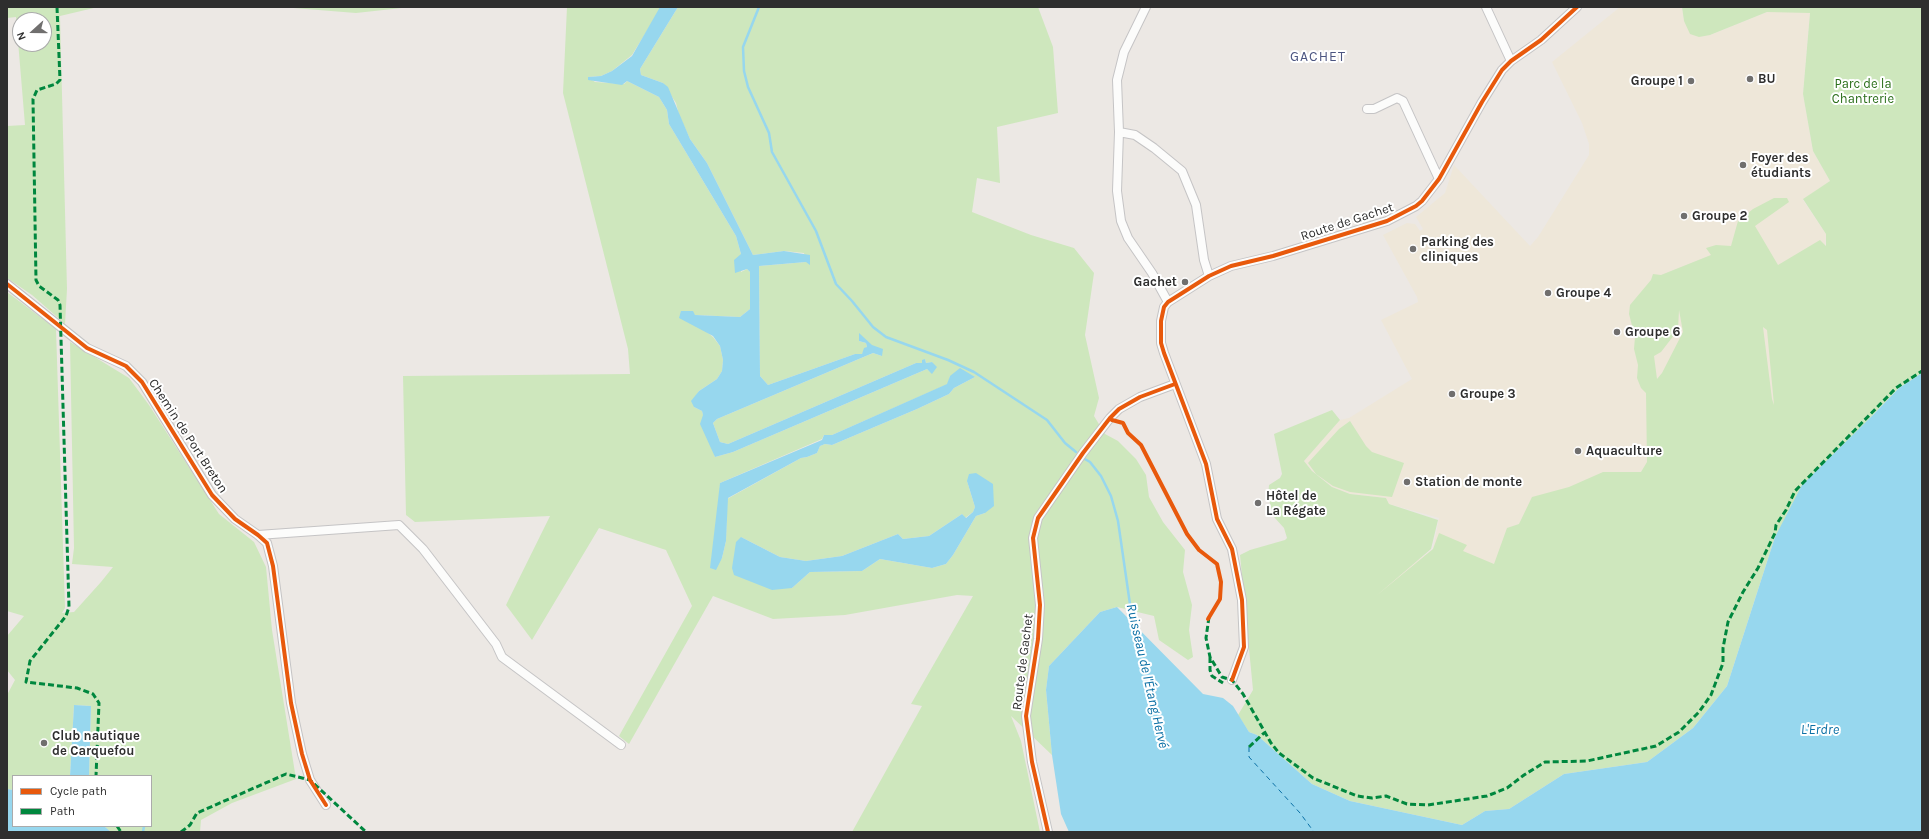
<!DOCTYPE html>
<meta charset="utf-8">
<style>
body{margin:0}
#map{position:relative;width:1929px;height:839px;overflow:hidden;background:#ece8e4;font-family:Karla,sans-serif}
canvas{display:block}
.frame{position:absolute;inset:0;border:8px solid #2e2e2e;pointer-events:none}
.legend{position:absolute;left:12px;top:775px;width:140px;height:52px;box-sizing:border-box;background:#fff;border:1px solid #ababab;margin:0;padding:5px 7px;list-style:none;font-size:12px;color:#2e2e2e}
.legend li{display:flex;align-items:center;gap:8px;height:20px}
.legend b{width:20px;border:1px solid #ababab}
.north{position:absolute;left:12px;top:12px;width:40px;height:40px;box-sizing:border-box;background:#fff;border:1px solid #ababab;border-radius:50%;rotate:249deg;font-size:11px;font-weight:700;line-height:16px;text-align:center;color:#2e2e2e}
.north::after{content:'';display:block;margin:auto;width:14px;height:18px;background:#706f6e;clip-path:polygon(50% 0,100% 100%,50% 72%,0 100%)}
</style>
<div id="map">
<canvas width="1929" height="839"></canvas>
<div class="frame"></div>
<ul class="legend">
<li><b style="height:5px;background:#e8590c"></b>Cycle path</li>
<li><b style="height:5px;background:#00873e"></b>Path</li>
</ul>
<div class="north">N</div>
</div>
<script>
const ctx = document.querySelector('canvas').getContext('2d');
ctx.lineJoin = 'round';
function paint(path, color) {
  ctx.fillStyle = color;
  ctx.fill(path, 'evenodd');
}
function shape(rows) {
  const path = new Path2D();
  for (const r of rows) {
    path.moveTo(r[0], r[1]);
    for (let i = 2; i < r.length; i += 2) path.lineTo(r[i], r[i + 1]);
  }
  return path;
}
function stroke(path, color, width, dash) {
  ctx.strokeStyle = color;
  ctx.lineWidth = width;
  ctx.lineCap = dash ? 'butt' : 'round';
  ctx.setLineDash(dash || []);
  ctx.stroke(path);
}
function drawText(font, color, halo, rows, align = 'center') {
  ctx.font = font + ' Karla,sans-serif';
  ctx.lineWidth = 4;
  ctx.setLineDash([]);
  ctx.textBaseline = 'middle';
  ctx.strokeStyle = halo;
  ctx.fillStyle = color;
  for (const [text, x, y, turn = 0] of rows) {
    ctx.save();
    ctx.translate(x, y);
    ctx.rotate((+turn || 0) * Math.PI / 180);
    ctx.textAlign = isNaN(turn) ? turn : align;
    if (halo) ctx.strokeText(text, 0, 0);
    ctx.fillText(text, 0, 0);
    ctx.restore();
  }
}
const education = shape([
 [1620,7,1682,7,1684,21,1710,35,1767,12,1810,12,1803,94,1813,151,1830,181,1803,200,1826,234,1823,298,1780,471,1292,663,1289,630,1383,586,1433,549,1439,518,1389,504,1386,498,1350,494,1332,487,1312,471,1304,461,1340,420,1349,418,1412,379,1381,320,1418,302,1417,297,1383,235,1407,223,1415,224,1420,231,1423,229,1416,217,1445,193,1454,165,1530,246,1538,237,1589,155,1589,144,1582,123,1552,62]
]);
const green = shape([
 [7,7,98,7,60,16,67,289,65,324,32,295,7,278,7,126,25,125,16,17,7,18],
 [20,20,44,20,44,44,20,44],
 [281,7,411,7,356,13],
 [567,7,661,8,632,55,612,71,601,76,588,77,595,82,624,84,627,81,659,97,667,110,669,124,736,236,741,254,741,272,747,269,750,272,750,309,740,317,695,315,681,311,713,337,720,346,723,360,722,371,717,379,699,391,694,399,694,407,702,411,715,457,733,452,927,369,932,373,933,365,932,362,926,363,925,359,922,363,916,363,728,444,720,442,713,423,717,419,873,353,882,356,859,334,859,341,866,343,867,347,862,354,855,354,768,385,760,376,759,266,806,262,804,253,784,251,753,255,707,163,690,139,679,115,676,103,663,83,641,75,640,69,678,7,1038,7,1053,47,1058,113,997,127,1000,183,977,178,972,212,1031,235,1074,248,1094,273,1085,335,1099,398,1094,416,1105,434,1118,441,1136,459,1146,475,1149,497,1163,522,1185,550,1183,572,1192,605,1189,630,1193,657,1188,660,1159,640,1154,616,1117,607,1100,612,1049,666,1046,690,1052,755,1011,716,1021,741,1040,832,852,832,922,706,911,704,973,596,957,595,845,615,773,619,713,596,629,744,619,736,692,606,666,550,599,528,532,640,506,605,550,516,415,522,406,515,403,376,630,374,628,349,563,93],
 [950,376,975,377,954,388,949,394,917,409,832,445,825,444,820,446,817,453,807,457,801,458,727,499,726,541,722,558,719,561,720,483,822,439,824,435,832,435,948,384],
 [967,481,985,513,976,516,953,555,946,564,932,568,880,559,862,571,810,572,792,588,741,537,780,557,806,561,842,556,898,534,903,539,929,536,962,514,965,518,973,512,975,507],
 [1682,7,1922,7,1922,373,1899,388,1873,415,1775,537,1727,686,1693,728,1647,762,1564,774,1509,809,1485,811,1462,825,1350,801,1312,784,1257,735,1249,732,1238,715,1253,690,1240,555,1250,550,1285,540,1287,538,1284,528,1274,517,1268,497,1269,485,1280,478,1282,474,1274,434,1332,410,1340,420,1304,461,1312,471,1332,487,1350,494,1386,498,1389,504,1438,520,1431,549,1376,596,1433,549,1439,533,1467,545,1463,551,1494,564,1507,528,1519,524,1532,497,1569,487,1603,472,1641,472,1647,462,1646,393,1641,388,1637,378,1638,365,1634,349,1635,337,1629,314,1630,305,1651,280,1653,274,1661,275,1711,255,1706,248,1716,245,1731,246,1738,221,1753,209,1774,198,1787,198,1789,202,1755,226,1778,265,1820,240,1826,246,1826,234,1803,199,1830,181,1813,151,1803,94,1810,13,1767,12,1710,35,1699,37,1690,34,1684,21],
 [1679,310,1683,332,1662,373,1657,379,1654,356,1661,352,1678,330],
 [1763,327,1767,330,1774,405,1772,399],
 [7,292,56,329,65,608,62,613,74,612,101,582,113,567,72,564,74,548,70,342,129,378,149,405,219,514,254,542,266,567,272,630,296,779,232,803,201,820,200,832,111,832,104,826,151,826,151,776,89,776,91,706,74,705,70,776,13,776,13,790,7,789,7,695,15,680,7,670,7,636,24,616,7,611],
 [1350,421,1366,446,1372,452,1404,463,1392,497,1350,492,1333,486,1316,474,1308,463,1339,429]
]);
const water = shape([
 [660,7,678,7,640,69,641,75,663,83,668,87,690,139,707,163,753,255,784,251,810,255,810,265,806,262,759,266,760,376,768,385,855,354,862,354,864,348,867,347,866,343,859,341,859,333,872,345,883,349,882,356,873,353,717,419,713,423,720,442,728,444,916,363,922,363,922,360,925,359,926,363,932,362,937,367,932,374,927,369,733,452,715,457,700,424,703,415,702,411,694,407,691,401,699,391,717,379,722,371,723,360,720,346,713,336,679,318,681,311,693,311,695,315,740,317,750,309,750,272,747,269,735,273,734,260,741,254,736,236,669,124,667,110,659,97,627,81,622,85,588,80,588,77,601,76,612,71,632,56],
 [960,368,975,377,954,388,949,394,917,409,832,445,825,444,820,446,817,453,807,457,801,458,728,498,726,541,722,558,716,570,710,568,720,483,822,440,824,435,832,435,947,384,950,376],
 [1922,373,1922,832,1069,832,1061,814,1052,755,1046,690,1049,666,1100,612,1117,607,1203,694,1223,698,1233,706,1249,732,1257,735,1312,784,1350,801,1462,825,1485,811,1509,809,1564,774,1647,762,1693,728,1727,686,1775,537,1802,485,1873,415,1899,388],
 [976,473,993,484,994,506,985,513,976,516,953,555,946,564,932,568,880,559,862,571,810,572,792,588,772,590,734,575,732,568,736,542,741,537,780,557,806,561,842,556,898,534,903,539,929,536,962,514,966,518,973,512,975,507,967,481,969,474],
 [74,705,91,706,89,776,70,776],
 [7,789,13,790,13,826,104,826,111,832,7,832]
]);
const stream = shape([
 [759,7,743,47,744,71,748,87,769,133,772,152,816,231,836,284,852,301,873,327,886,337,948,360,974,372,1047,420,1065,443,1076,452],
 [1083,458,1090,462,1101,476,1111,496,1118,521,1133,625],
 [143,832,144,826]
]);
const ferry = shape([
 [1249,747,1249,757,1300,813,1314,832]
]);
const minor = shape([
 [1146,7,1124,52,1117,80,1119,132,1117,191,1121,221,1128,238,1152,273,1168,302],
 [1486,7,1511,61],
 [1367,109,1374,109,1397,98,1403,101,1439,179],
 [1119,132,1135,135,1154,148,1182,171,1196,205,1204,260,1209,276],
 [7,284,87,348,126,366,142,382,212,495,235,519,258,535,267,543,273,566,291,703,302,754,310,780,326,805],
 [258,535,399,525,423,549,496,644,502,657,621,745],
 [1232,680,1244,647,1242,600,1232,549,1217,519,1206,464,1164,353,1161,343,1161,321,1164,307,1168,302,1209,276,1231,266,1273,256,1387,221,1416,206,1422,201,1439,179,1482,102,1502,70,1511,61,1541,40,1577,7],
 [1048,832,1032,762,1026,716,1038,639,1040,605,1033,538,1038,518,1083,453,1110,418,1119,409,1140,397,1175,384]
]);
const quiet = shape([
 [57,7,60,80,56,84,37,90,33,99,36,280,39,286,58,300,60,305,69,607,66,616,30,661,26,682,77,688,93,694,99,703,96,776],
 [1209,617,1206,638,1210,657,1222,677,1232,680,1243,694,1271,743,1279,753,1313,778,1357,796,1372,798,1386,796,1407,804,1428,805,1487,796,1507,788,1524,775,1545,762,1587,761,1656,746,1679,732,1699,712,1711,695,1723,663,1723,648,1728,622,1743,592,1758,568,1775,533,1776,525,1786,510,1795,491,1896,388,1922,371],
 [1210,657,1210,670,1212,676,1223,683],
 [1249,747,1264,733],
 [117,826,121,832],
 [181,832,190,825,197,813,286,774,310,780,366,832]
]);
const cycleway = shape([
 [7,284,87,348,126,366,142,382,212,495,235,519,258,535,267,543,273,566,291,703,302,754,310,780,326,805],
 [1110,418,1112,420,1123,423,1128,433,1141,445,1187,534,1199,550,1217,564,1221,582,1220,599,1208,619],
 [1232,680,1244,647,1242,600,1232,549,1217,519,1206,464,1164,353,1161,343,1161,321,1164,307,1168,302,1209,276,1231,266,1273,256,1387,221,1416,206,1422,201,1439,179,1482,102,1502,70,1511,61,1541,40,1577,7],
 [1048,832,1032,762,1026,716,1038,639,1040,605,1033,538,1038,518,1083,453,1110,418,1119,409,1140,397,1175,384]
]);
const markers = [
 [1750,79,4,"#706f6e"],
 [1691,81,4,"#706f6e"],
 [1743,165,4,"#706f6e"],
 [1684,216,4,"#706f6e"],
 [1413,249,4,"#706f6e"],
 [1185,282,4,"#706f6e"],
 [1548,293,4,"#706f6e"],
 [1617,332,4,"#706f6e"],
 [1452,394,4,"#706f6e"],
 [1578,451,4,"#706f6e"],
 [1407,482,4,"#706f6e"],
 [1258,503,4,"#706f6e"],
 [44,743,4,"#706f6e"]
];
const poiNames = [
 ["BU",1758,79],
 ["Groupe 1",1683,81,"right"],
 ["Foyer des",1751,158],
 ["étudiants",1751,173],
 ["Groupe 2",1692,216],
 ["Parking des",1421,242],
 ["cliniques",1421,257],
 ["Gachet",1177,282,"right"],
 ["Groupe 4",1556,293],
 ["Groupe 6",1625,332],
 ["Groupe 3",1460,394],
 ["Aquaculture",1586,451],
 ["Station de monte",1415,482],
 ["Hôtel de",1266,496],
 ["La Régate",1266,511],
 ["Club nautique",52,736],
 ["de Carquefou",52,751]
];
const parkNames = [
 ["Parc de la",1863,84],
 ["Chantrerie",1863,99]
];
const streetNames = [
 ["Route de Gachet",1347,222,-18],
 ["Chemin de Port Breton",188,436,57],
 ["Route de Gachet",1023,662,-83]
];
const neighbourhoodNames = [
 ["GACHET",1318,57]
];
const waterNames = [
 ["Ruisseau de l'Étang Hervé",1147,676,77],
 ["L'Erdre",1820,730]
];
paint(education, '#eee7d9');
paint(green, '#cee7bd');
paint(water, '#97d7ee');
stroke(stream, '#97d7ee', 2.5);
stroke(ferry, '#0b70a5', 1, [5, 4]);
stroke(minor, '#c5c4c5', 10);
stroke(minor, '#fcfcfb', 8);
stroke(quiet, '#00873e', 3, [6, 3]);
stroke(cycleway, '#e8590c', 4);
for (const [x, y, r, color] of markers) {
  const dot = new Path2D();
  dot.arc(x, y, r, 0, 2 * Math.PI);
  ctx.fillStyle = color;
  ctx.fill(dot);
  stroke(dot, '#fff', 1.5);
}
drawText('bold 13px', '#2e2e2e', '#fff', poiNames, 'left');
drawText('13px', '#2b6f1a', '#fff', parkNames);
drawText('13px', '#2e2e2e', '#fff', streetNames);
ctx.letterSpacing = '1px';
drawText('14px', '#4c5581', '#fff', neighbourhoodNames);
ctx.letterSpacing = '0px';
drawText('italic 14px', '#0b70a5', '#fff', waterNames);
</script>
